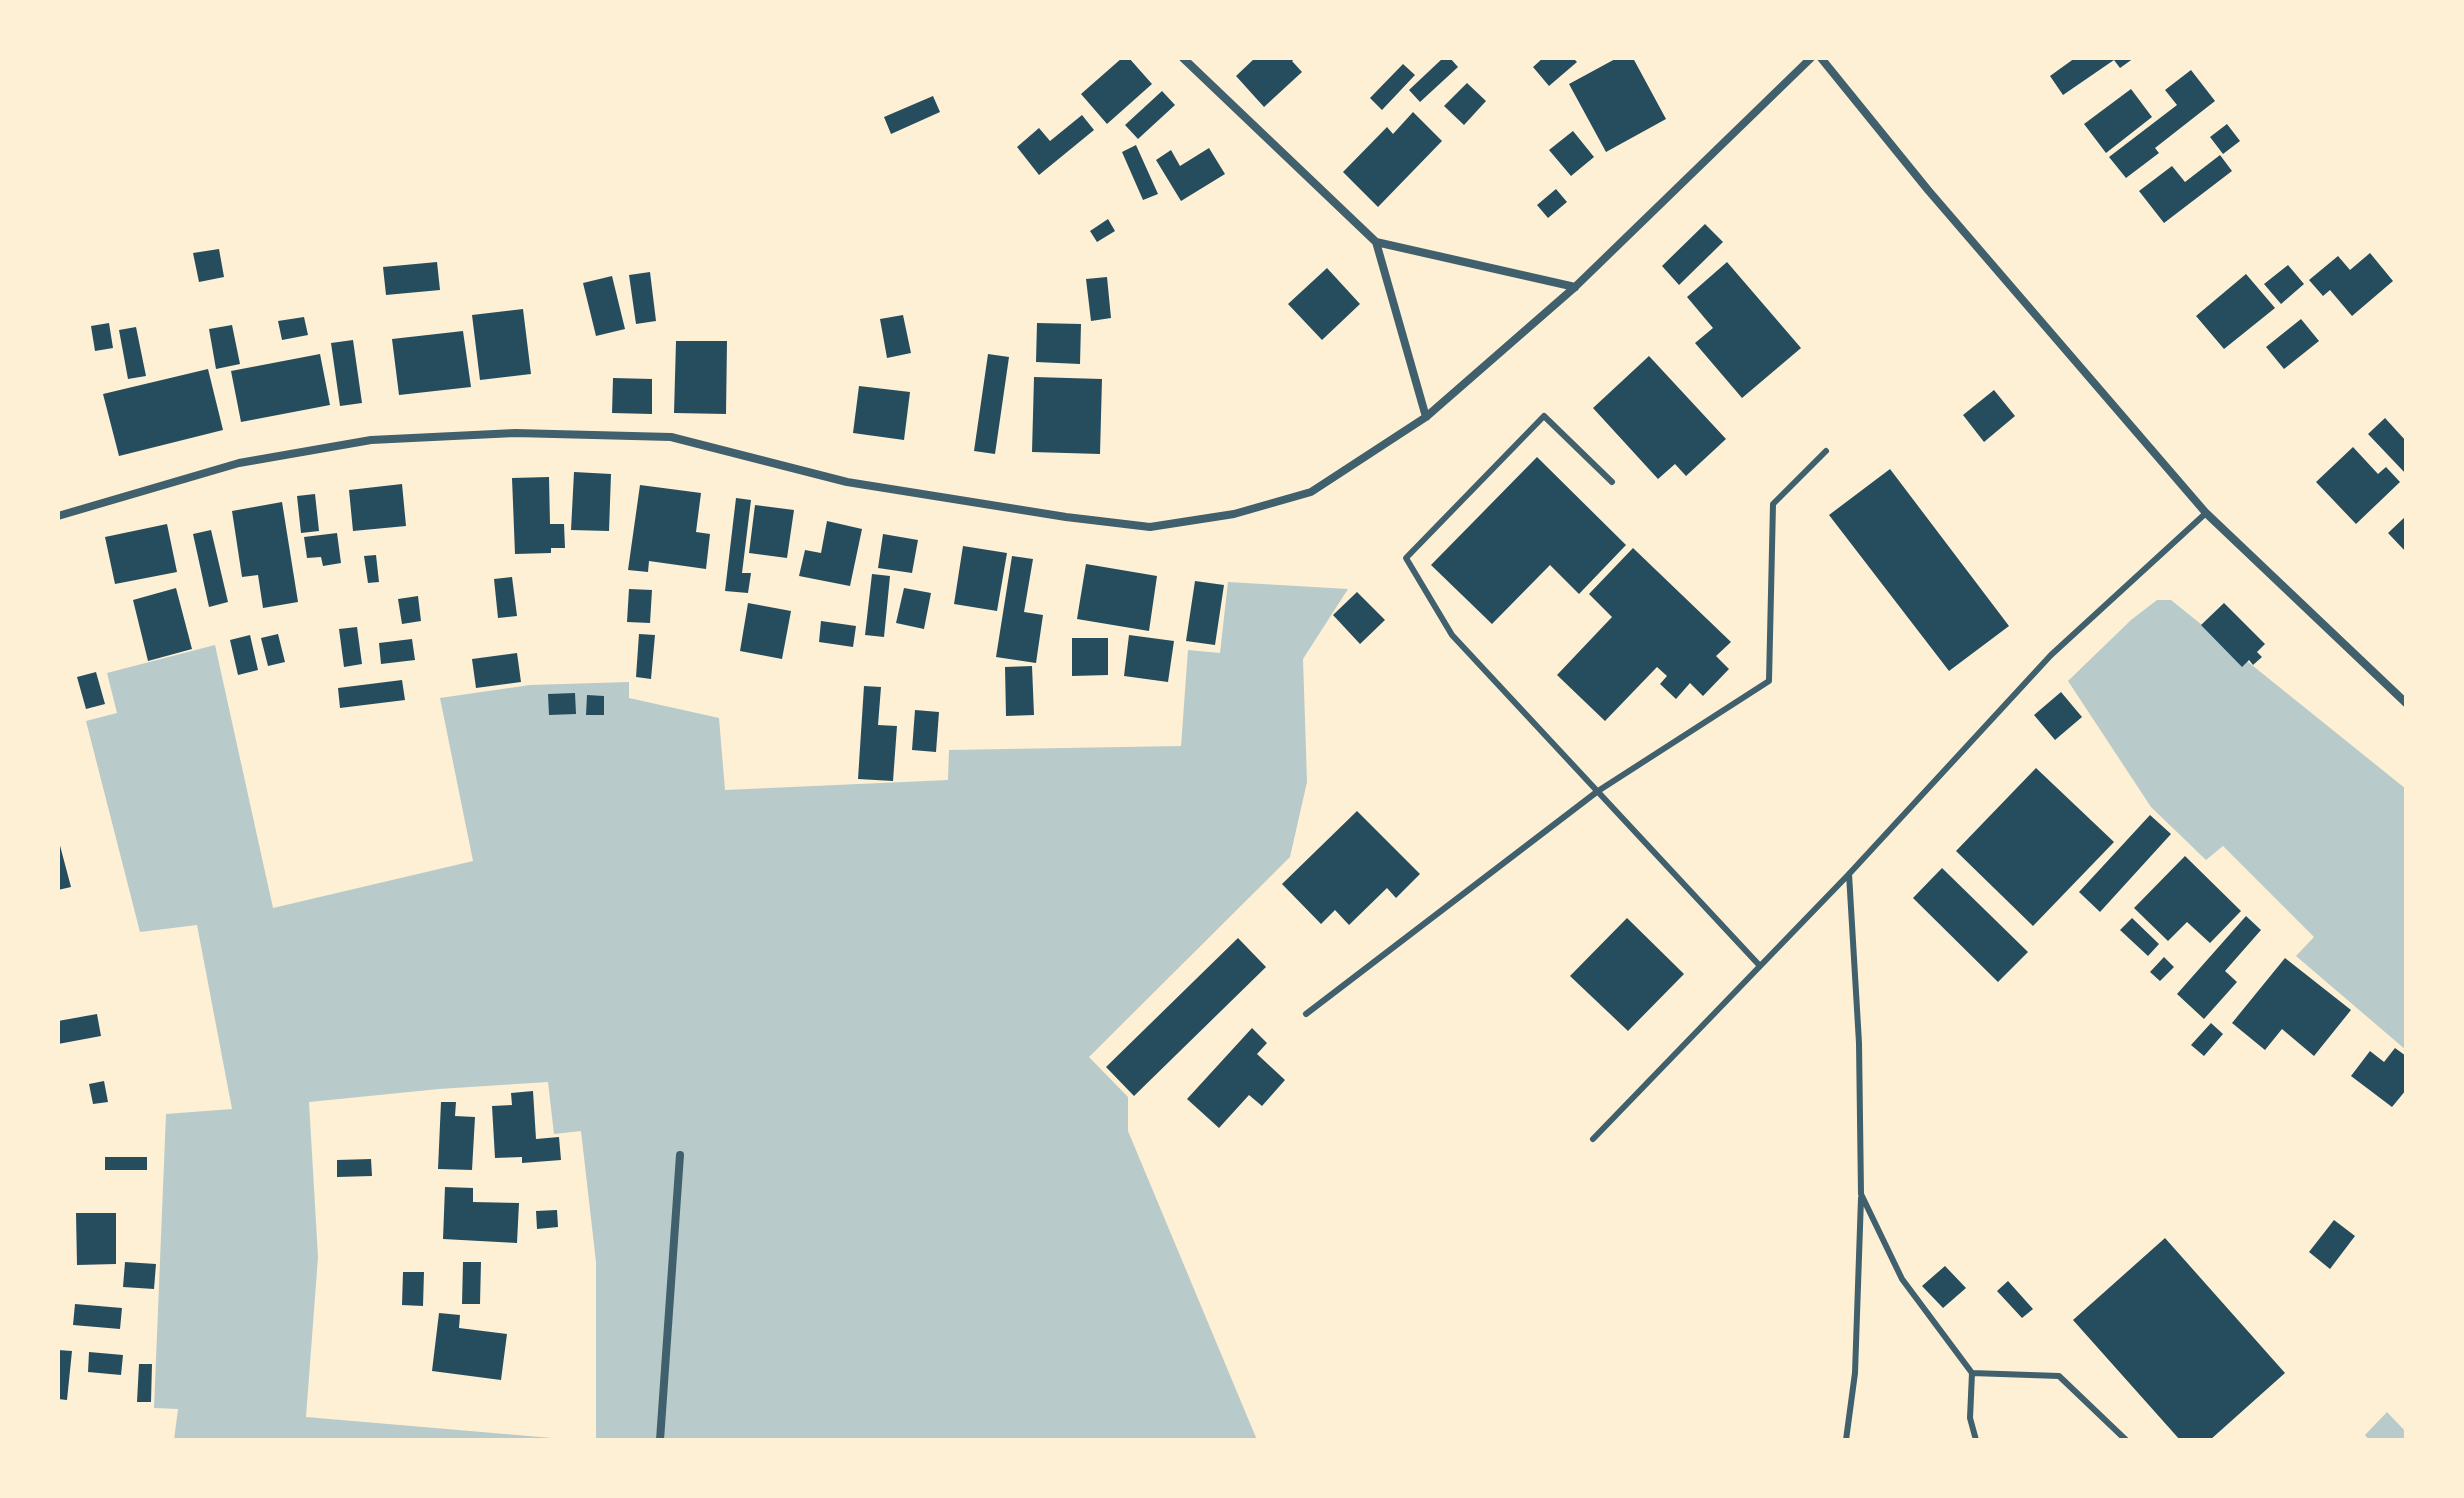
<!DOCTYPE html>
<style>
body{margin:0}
#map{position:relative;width:2464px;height:1498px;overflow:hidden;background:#fdf0d5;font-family:"Fira Sans",sans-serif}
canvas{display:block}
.frame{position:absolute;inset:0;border:60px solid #fdf0d5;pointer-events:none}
</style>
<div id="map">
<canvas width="2464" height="1498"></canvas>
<div class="frame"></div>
</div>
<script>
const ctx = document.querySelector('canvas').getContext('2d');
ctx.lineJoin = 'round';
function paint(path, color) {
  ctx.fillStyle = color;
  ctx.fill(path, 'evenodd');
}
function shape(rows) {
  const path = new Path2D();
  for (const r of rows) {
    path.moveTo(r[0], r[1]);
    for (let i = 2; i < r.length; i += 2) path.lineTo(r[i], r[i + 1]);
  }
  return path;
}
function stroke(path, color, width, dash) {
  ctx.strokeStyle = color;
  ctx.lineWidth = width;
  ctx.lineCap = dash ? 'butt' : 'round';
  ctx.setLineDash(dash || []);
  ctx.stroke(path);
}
const green = shape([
 [1228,582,1348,589,1303,659,1307,782,1290,857,1089,1057,1128,1097,1128,1131,1257,1440,174,1440,178,1409,154,1408,166,1114,232,1109,197,925,140,932,86,721,117,713,107,673,215,645,273,908,473,861,440,698,530,685,629,682,629,698,719,718,725,790,948,780,949,750,1181,746,1188,650,1220,653],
 [548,1082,554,1134,581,1131,596,1262,596,1439,552,1438,306,1417,318,1257,309,1102,439,1089],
 [2157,600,2171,600,2406,789,2406,1050,2296,956,2314,937,2223,846,2206,860,2151,807,2068,681,2131,620],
 [2387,1412,2406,1432,2406,1440,2369,1440,2365,1435]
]);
const building = shape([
 [1122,58,1129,58,1152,84,1107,124,1081,94],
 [1255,58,1296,58,1292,61,1302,72,1264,107,1236,76],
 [1443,58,1450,58,1458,67,1420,102,1409,90],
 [1543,58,1573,58,1577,62,1549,86,1533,67],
 [1617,58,1633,58,1666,119,1606,152,1569,84],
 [2075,58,2134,58,2120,68,2114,60,2063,95,2050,76],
 [1403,64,1415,75,1382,110,1370,98],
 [2191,70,2215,101,2155,148,2159,153,2126,178,2109,157,2177,105,2165,90],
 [1467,83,1486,101,1464,125,1444,106],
 [2131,89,2152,117,2106,153,2084,124],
 [1162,91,1175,105,1138,139,1125,125],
 [933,96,940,112,891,134,884,117],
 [1413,112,1442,141,1378,207,1343,172,1387,127,1393,134],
 [1082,115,1094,130,1039,175,1017,147,1039,128,1050,141],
 [2227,124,2240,141,2223,154,2210,137],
 [1573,131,1594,157,1571,176,1549,150],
 [1136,145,1158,194,1143,200,1122,152],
 [1209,148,1225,174,1181,201,1156,160,1171,150,1180,166],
 [2220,155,2232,171,2164,223,2139,191,2172,166,2185,182],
 [1556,189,1567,202,1548,218,1537,205],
 [1108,219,1115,231,1097,242,1090,231],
 [1705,224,1723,242,1679,285,1662,266],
 [219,249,224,277,199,282,193,253],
 [2370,253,2393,281,2352,316,2330,290,2323,296,2309,280,2338,256,2350,270],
 [437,262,440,290,386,295,383,267],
 [1727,262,1801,348,1742,398,1695,343,1713,328,1687,297],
 [2288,265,2304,284,2281,304,2264,284],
 [1327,268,1360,304,1322,340,1288,304],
 [650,272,656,321,636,324,629,275],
 [2246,274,2275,308,2224,349,2196,316],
 [612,276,625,329,596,336,583,283],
 [1107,277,1111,318,1091,321,1086,279],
 [523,309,531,374,480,380,472,315],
 [903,315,911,353,887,358,880,319],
 [304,317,308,335,282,340,278,321],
 [2301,319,2319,341,2284,369,2266,347],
 [109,323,113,348,95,351,91,326],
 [1037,323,1081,324,1080,364,1036,362],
 [232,325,240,364,216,369,209,329],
 [136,327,146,376,128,379,119,330],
 [463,331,471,387,399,395,392,339],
 [353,340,362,403,340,406,331,343],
 [676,341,727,341,726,414,674,413],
 [320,354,330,405,241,422,231,371],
 [988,354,1009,357,995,454,974,451],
 [1649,356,1726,439,1686,476,1675,464,1658,479,1593,408],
 [208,369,223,430,119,456,103,394],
 [1034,377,1102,379,1100,454,1032,452],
 [613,378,652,379,652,414,612,413],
 [859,386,910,392,904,440,853,433],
 [1994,390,2015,416,1984,442,1963,415],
 [2385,418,2406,441,2406,474,2368,434],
 [2353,447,2378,474,2386,467,2400,482,2356,524,2316,482],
 [1537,457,1626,545,1579,594,1550,565,1492,624,1431,565],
 [1890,469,2009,626,1949,671,1829,515],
 [574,472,611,474,609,531,571,530],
 [549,477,550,524,564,524,565,548,551,548,551,553,515,554,512,478],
 [402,484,406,526,353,531,349,490],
 [640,485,701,493,696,532,710,534,706,569,649,561,648,572,628,570],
 [315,494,319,531,301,533,297,496],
 [736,498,751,500,742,573,751,573,748,593,725,591],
 [282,502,298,602,263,608,258,575,242,577,232,511],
 [755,505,794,510,787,558,749,553],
 [2406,516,2406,552,2388,533],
 [827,521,862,529,850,586,799,576,805,550,821,553],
 [167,524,177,572,115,584,105,537],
 [211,530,228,602,209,607,193,534],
 [337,533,341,563,323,566,321,557,307,558,304,537],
 [883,534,918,540,912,573,878,568],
 [963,546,1007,553,997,611,954,604],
 [1633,548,1731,642,1716,656,1729,669,1703,696,1690,683,1676,699,1660,684,1667,676,1657,667,1605,721,1557,675,1612,617,1589,594],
 [376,555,379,582,368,583,364,556],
 [1012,556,1033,559,1024,612,1043,615,1036,663,996,657],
 [1086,564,1157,576,1149,631,1077,619],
 [872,574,890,576,884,637,865,635],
 [512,577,517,616,498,618,494,579],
 [1195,581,1224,585,1215,645,1186,641],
 [176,588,192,649,148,661,133,600],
 [904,588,931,593,924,629,896,623],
 [629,589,652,590,650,623,627,622],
 [1357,592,1385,620,1360,644,1333,615],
 [418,596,421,621,402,624,398,599],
 [748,603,791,611,782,659,740,651],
 [2224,603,2265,644,2257,652,2262,657,2253,665,2249,660,2242,667,2201,625],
 [821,621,856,626,853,647,819,642],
 [357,627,362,664,344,667,339,629],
 [278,634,285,662,268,666,261,638],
 [639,634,655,635,651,679,636,677],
 [250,635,258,670,238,675,230,640],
 [1129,635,1174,641,1168,682,1124,676],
 [1072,638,1108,638,1108,675,1072,676],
 [412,639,415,660,381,664,379,643],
 [517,653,521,682,476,688,472,659],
 [1032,666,1034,715,1006,716,1005,667],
 [96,672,105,704,86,709,77,677],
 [402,680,405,700,340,708,338,688],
 [864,686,881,687,878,725,897,726,893,781,858,779],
 [2061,692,2082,717,2055,740,2034,715],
 [575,693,576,714,549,715,548,694],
 [587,695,604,696,604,715,586,715],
 [915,710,939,712,936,752,912,750],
 [2036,768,2114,842,2033,926,1956,851],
 [1357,811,1420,874,1396,898,1387,888,1349,925,1335,910,1321,924,1282,884],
 [2150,815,2171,834,2100,912,2079,892],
 [58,838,71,887,58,890],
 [2185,856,2241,911,2210,943,2187,922,2168,941,2134,908],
 [1942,868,2028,952,1998,982,1913,898],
 [2246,916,2261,930,2225,971,2237,982,2204,1019,2177,994],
 [1627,918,1684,974,1628,1031,1570,976],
 [2132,918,2159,944,2148,956,2120,930],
 [1238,938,1266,967,1134,1096,1106,1067],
 [2164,957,2174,967,2160,981,2150,972],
 [2285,958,2351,1010,2314,1056,2282,1029,2265,1050,2232,1023],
 [97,1014,101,1036,58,1044,58,1021],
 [2211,1023,2223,1034,2204,1056,2191,1045],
 [1252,1028,1267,1043,1257,1054,1285,1080,1262,1106,1249,1095,1219,1128,1187,1099],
 [2395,1048,2406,1056,2406,1090,2392,1107,2351,1076,2370,1051,2384,1062],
 [104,1081,108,1102,93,1104,89,1084],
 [533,1091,536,1139,559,1137,561,1160,522,1163,522,1157,495,1158,492,1106,512,1105,511,1093],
 [441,1102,456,1102,455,1116,475,1117,472,1170,438,1169],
 [105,1157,147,1157,147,1170,105,1170],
 [371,1159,372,1176,337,1177,337,1160],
 [445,1187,473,1188,473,1202,519,1203,517,1243,443,1239],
 [557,1210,558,1227,537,1229,536,1211],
 [76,1213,116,1213,116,1264,77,1265],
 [2334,1220,2355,1236,2330,1269,2309,1252],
 [2165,1238,2285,1373,2210,1440,2180,1440,2073,1320],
 [125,1262,156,1264,154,1289,123,1287],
 [463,1262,481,1262,480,1304,462,1304],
 [1945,1266,1966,1288,1943,1308,1922,1286],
 [403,1272,424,1272,423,1306,402,1305],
 [2008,1281,2033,1309,2022,1318,1997,1291],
 [75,1304,122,1308,120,1329,73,1325],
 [439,1313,460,1315,459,1328,507,1334,501,1380,432,1371],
 [58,1350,72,1351,67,1400,58,1399],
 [89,1352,123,1355,121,1375,88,1372],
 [139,1364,152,1364,151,1402,137,1402]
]);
const service = shape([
 [1612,482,1544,416,1406,558,1452,635,1760,966],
 [1849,874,1859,1043,1861,1194,1902,1279,1972,1373,1970,1418,1976,1440],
 [1306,1014,1598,791,1769,681,1773,504,1826,451],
 [1593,1139,1849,874,2051,655,2206,513],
 [1972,1373,2059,1376,2126,1440],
 [1846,1440,1855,1373,1861,1198]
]);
const minor = shape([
 [1183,58,1376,242,1575,287],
 [1821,58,1928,190,2206,513,2406,703],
 [1376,242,1426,417],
 [58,516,239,463,371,440,515,433,671,437,847,482,1066,517,1150,527,1234,514,1311,492,1426,417,1575,287,1811,58],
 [660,1440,680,1155]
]);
paint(green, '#b9caca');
paint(building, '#264d5e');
stroke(service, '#3f606c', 6);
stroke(minor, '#3f606c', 8);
</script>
